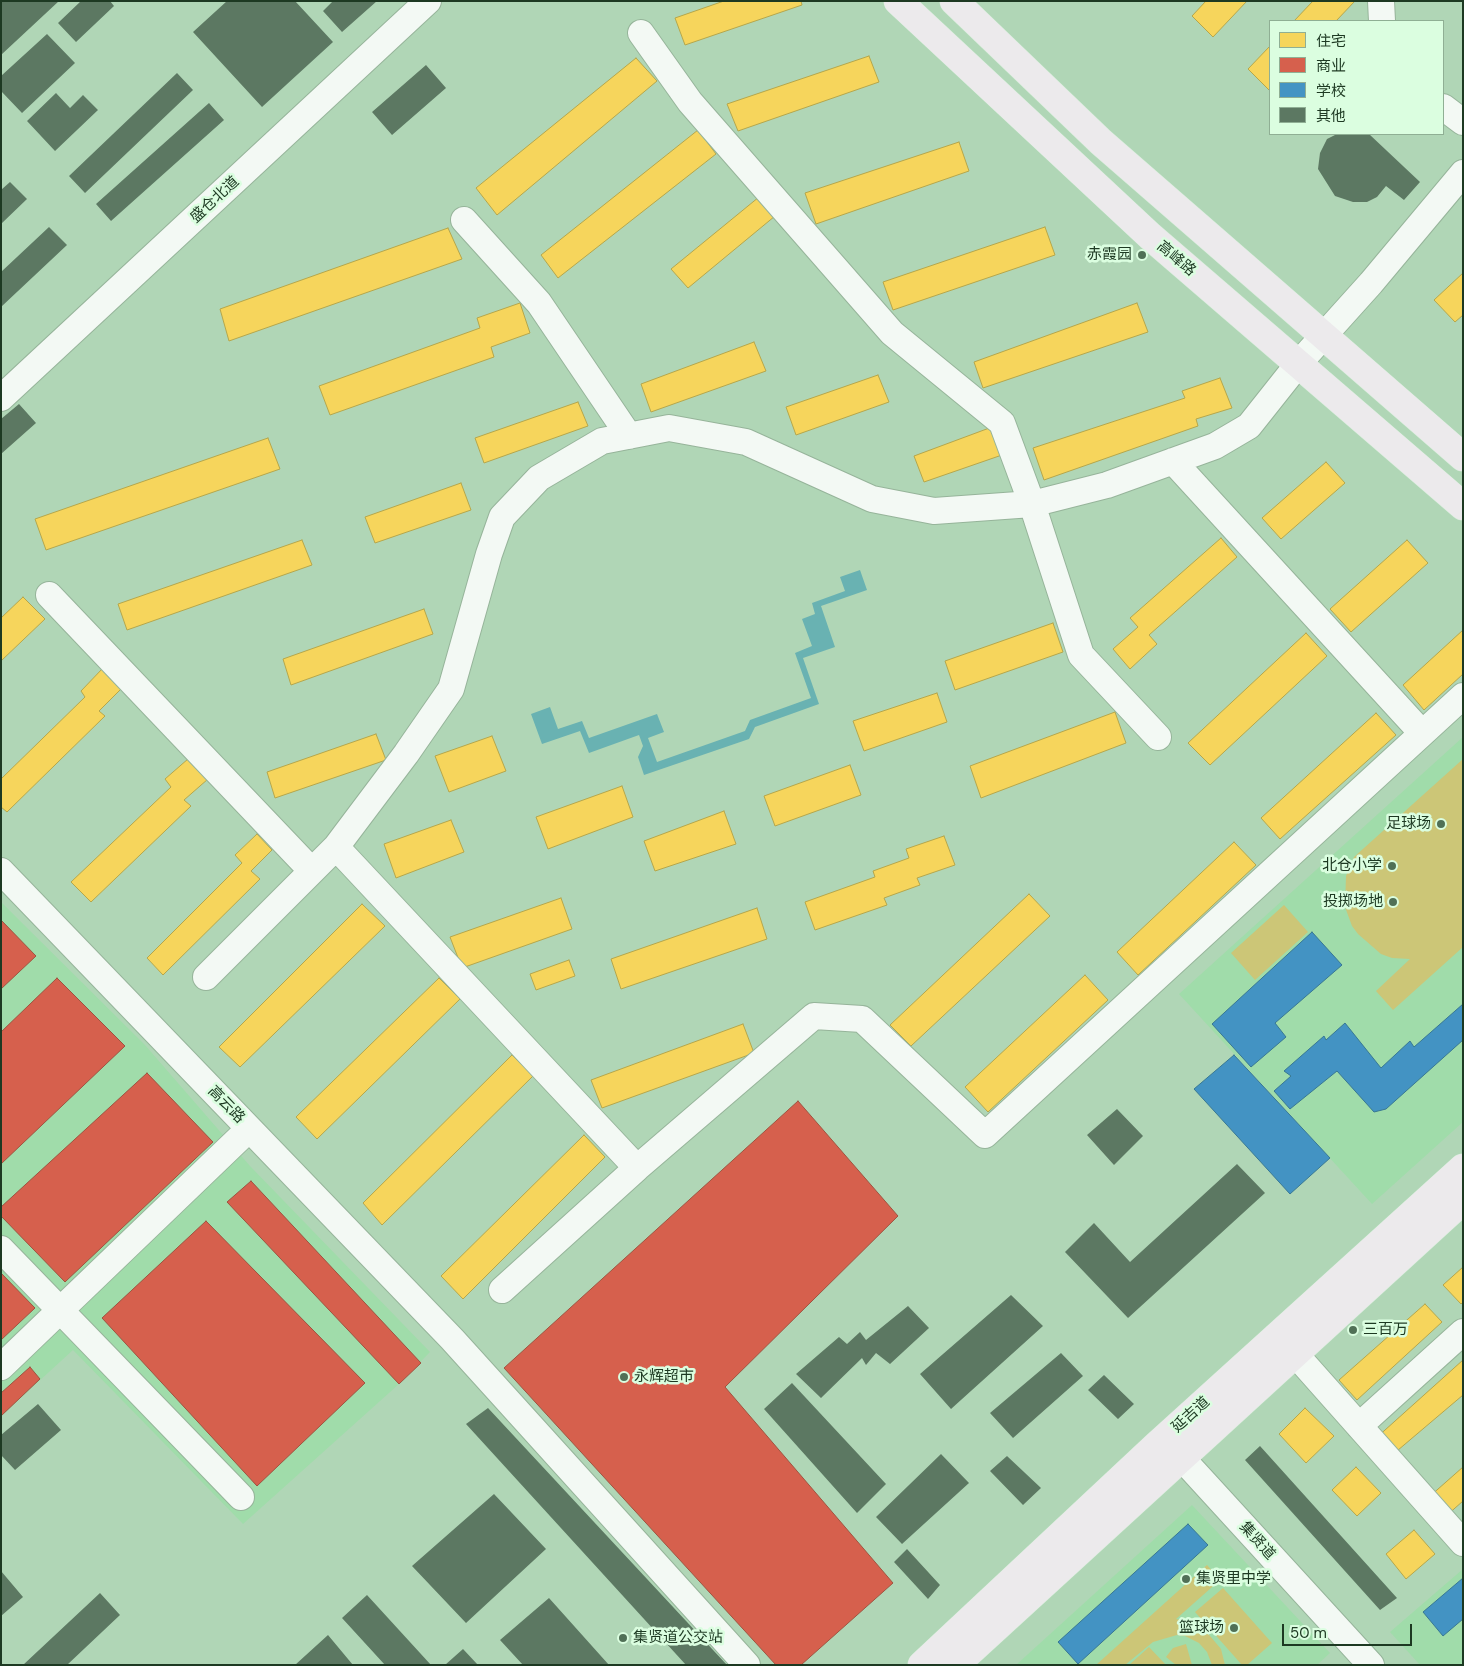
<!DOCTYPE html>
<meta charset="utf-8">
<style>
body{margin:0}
#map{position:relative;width:1464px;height:1666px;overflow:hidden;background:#b0d6b6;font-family:"DM Sans","Noto Sans SC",sans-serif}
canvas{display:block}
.frame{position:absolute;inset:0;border:2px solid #1d3922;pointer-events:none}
.legend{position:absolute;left:1269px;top:20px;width:175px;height:115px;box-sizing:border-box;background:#dbfee0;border:1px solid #8faf94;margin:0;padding:6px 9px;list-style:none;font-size:15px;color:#1d3922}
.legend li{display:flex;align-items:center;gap:10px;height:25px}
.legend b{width:25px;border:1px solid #8faf94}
.scale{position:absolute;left:1282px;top:1624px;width:130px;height:22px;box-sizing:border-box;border:2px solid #1d3922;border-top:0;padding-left:6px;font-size:15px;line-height:18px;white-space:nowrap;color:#1d3922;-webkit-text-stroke:4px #dbfee0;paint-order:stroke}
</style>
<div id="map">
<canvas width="1464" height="1666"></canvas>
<div class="frame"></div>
<ul class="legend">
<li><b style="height:14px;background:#f6d55c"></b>住宅</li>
<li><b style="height:14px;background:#d6604d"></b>商业</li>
<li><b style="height:14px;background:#4393c3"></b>学校</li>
<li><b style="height:14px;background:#5c7862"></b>其他</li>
</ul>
<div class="scale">50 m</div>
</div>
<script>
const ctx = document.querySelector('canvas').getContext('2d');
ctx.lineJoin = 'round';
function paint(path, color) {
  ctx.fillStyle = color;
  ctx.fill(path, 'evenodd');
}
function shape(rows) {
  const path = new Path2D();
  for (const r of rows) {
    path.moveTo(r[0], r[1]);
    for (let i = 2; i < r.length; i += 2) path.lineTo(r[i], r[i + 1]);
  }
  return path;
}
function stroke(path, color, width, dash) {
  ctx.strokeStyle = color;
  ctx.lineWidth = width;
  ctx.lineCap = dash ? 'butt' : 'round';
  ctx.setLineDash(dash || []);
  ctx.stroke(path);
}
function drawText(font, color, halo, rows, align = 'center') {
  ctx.font = font + ' "DM Sans","Noto Sans SC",sans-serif';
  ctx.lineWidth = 5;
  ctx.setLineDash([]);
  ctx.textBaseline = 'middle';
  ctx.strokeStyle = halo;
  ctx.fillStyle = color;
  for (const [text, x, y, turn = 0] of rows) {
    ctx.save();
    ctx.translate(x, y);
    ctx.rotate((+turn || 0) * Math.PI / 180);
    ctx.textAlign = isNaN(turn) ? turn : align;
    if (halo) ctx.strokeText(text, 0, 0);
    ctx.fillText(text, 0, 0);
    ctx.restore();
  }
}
const built = shape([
 [1463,737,1463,1122,1372,1204,1179,994],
 [1,902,145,1045,250,1166,430,1352,399,1384,243,1524,73,1350,1,1416],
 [1192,1505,1330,1653,1317,1665,1016,1665],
 [1463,1569,1463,1665,1420,1665,1390,1632]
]);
const green = shape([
 [1463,759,1463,947,1393,1010,1376,991,1410,959,1392,958,1381,954,1358,934,1352,926,1345,907,1346,876,1354,857],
 [1284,905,1308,932,1255,980,1231,953],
 [1207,1565,1220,1580,1176,1619,1190,1622,1205,1630,1221,1649,1225,1665,1212,1665,1207,1652,1199,1643,1185,1636,1177,1635,1153,1642,1125,1665,1096,1665],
 [1223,1588,1272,1643,1247,1665,1242,1665,1195,1612],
 [1186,1644,1192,1665,1176,1665,1166,1657,1173,1648],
 [1149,1647,1166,1665,1129,1665]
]);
const water = shape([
 [860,570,867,590,821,606,835,647,803,658,819,704,755,727,749,739,644,775,638,757,643,746,639,735,589,753,580,731,542,744,531,714,550,707,558,729,582,721,589,738,657,714,664,732,648,738,657,762,745,731,750,720,811,698,795,653,812,646,802,619,815,614,812,603,845,591,840,577]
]);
const homes = shape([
 [724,1,801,1,802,5,685,45,675,18,724,1],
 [1206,1,1247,1,1213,37,1192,16,1206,1],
 [1313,1,1355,1,1336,21,1294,21,1313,1],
 [1270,46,1270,89,1269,90,1248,69,1270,46],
 [869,56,879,82,738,131,727,104,869,56],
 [636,58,657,81,497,215,476,188,636,58],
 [698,130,716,154,558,278,541,255,698,130],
 [959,142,969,171,816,224,805,193,959,142],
 [759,197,775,216,688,288,671,269,759,197],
 [1045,227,1055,255,893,310,883,282,1045,227],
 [448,228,462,259,229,341,220,309,448,228],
 [1463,273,1463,315,1455,322,1434,300,1463,273],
 [520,303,530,333,491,347,494,357,330,415,319,386,480,328,477,318,520,303],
 [1137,303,1148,332,983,388,974,362,1137,303],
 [754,342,766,371,651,412,641,384,754,342],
 [878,375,889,402,796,435,786,407,878,375],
 [1220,378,1232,408,1196,419,1198,426,1044,480,1033,448,1185,398,1182,391,1220,378],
 [578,402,588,426,484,463,475,438,578,402],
 [992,427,1002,455,924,482,914,456,992,427],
 [268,438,280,469,46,550,35,519,268,438],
 [1326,462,1345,483,1281,539,1262,518,1326,462],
 [461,483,471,510,375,543,365,517,461,483],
 [1221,538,1237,557,1149,635,1157,644,1130,669,1113,649,1138,627,1130,618,1221,538],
 [302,540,312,565,127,630,118,604,302,540],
 [1407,540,1428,563,1351,632,1330,609,1407,540],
 [23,597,45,619,1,661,1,618,23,597],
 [424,609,433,634,291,685,283,659,424,609],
 [1053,623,1063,652,955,690,945,661,1053,623],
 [1463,630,1463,674,1424,710,1403,685,1463,630],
 [1306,633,1327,656,1210,765,1188,743,1306,633],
 [103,668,122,688,99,711,105,716,7,812,1,807,1,779,85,697,81,691,103,668],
 [937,693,947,722,864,751,853,721,937,693],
 [1115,712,1126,743,981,798,970,766,1115,712],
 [1376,713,1396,735,1280,839,1261,818,1376,713],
 [376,734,386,760,275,798,267,772,376,734],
 [492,736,506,771,449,792,435,756,492,736],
 [188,759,208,779,184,800,191,806,91,902,71,882,171,787,165,779,188,759],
 [850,765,861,795,775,826,764,796,850,765],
 [622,786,633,817,548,849,536,817,622,786],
 [724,811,736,844,655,871,644,841,724,811],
 [451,820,464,852,396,878,384,844,451,820],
 [257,834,272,850,251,871,260,879,163,975,147,958,242,863,235,855,257,834],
 [944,836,955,865,917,878,920,885,884,898,887,905,815,930,805,902,875,877,873,871,909,858,906,849,944,836],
 [1234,842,1256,865,1138,975,1117,952,1234,842],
 [1029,894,1050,916,911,1046,890,1025,1029,894],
 [561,898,572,929,462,968,450,937,561,898],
 [362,904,385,926,240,1067,219,1047,362,904],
 [757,908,767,939,621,989,611,959,757,908],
 [569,960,575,976,536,990,530,974,569,960],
 [1085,975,1108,1000,988,1112,965,1087,1085,975],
 [439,978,460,999,317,1139,296,1117,439,978],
 [743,1024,754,1053,602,1108,591,1080,743,1024],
 [512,1055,533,1076,382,1225,363,1203,512,1055],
 [584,1135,605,1157,463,1299,441,1276,584,1135],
 [1463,1267,1463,1302,1461,1304,1443,1285,1463,1267],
 [1425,1304,1442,1322,1357,1400,1339,1380,1425,1304],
 [1463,1360,1463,1395,1391,1456,1375,1439,1463,1360],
 [1305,1408,1334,1436,1306,1463,1279,1434,1305,1408],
 [1356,1467,1381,1493,1357,1516,1332,1490,1356,1467],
 [1463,1467,1463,1501,1446,1516,1429,1497,1463,1467],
 [1414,1530,1435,1554,1406,1579,1386,1554,1414,1530]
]);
const shops = shape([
 [1,920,36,956,1,989,1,920],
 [57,978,125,1046,1,1164,1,1032,57,978],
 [147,1073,213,1142,65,1282,1,1216,1,1207,147,1073],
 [798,1101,898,1216,725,1387,893,1583,801,1665,776,1665,504,1368,798,1101],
 [251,1181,421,1363,399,1384,227,1202,251,1181],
 [206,1221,365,1383,257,1486,102,1318,206,1221],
 [1,1273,35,1308,1,1340,1,1273],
 [30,1367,40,1379,1,1416,1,1393,30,1367]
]);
const schools = shape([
 [1312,932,1342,965,1275,1023,1286,1037,1251,1067,1212,1024,1312,932],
 [1463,1004,1463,1040,1386,1109,1374,1112,1337,1071,1290,1109,1274,1091,1291,1076,1284,1071,1324,1036,1326,1040,1345,1023,1381,1068,1410,1041,1414,1047,1463,1004],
 [1234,1055,1330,1158,1290,1194,1194,1089,1234,1055],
 [1188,1524,1208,1545,1078,1664,1058,1642,1188,1524],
 [1463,1578,1463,1619,1443,1636,1423,1612,1463,1578]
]);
const building = shape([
 [2,1,59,1,1,55],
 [81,1,110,1,114,6,76,42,58,23],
 [227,1,295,1,333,42,262,107,193,32],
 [333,1,377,1,342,32,323,11],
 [47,34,75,63,22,113,1,91,1,76],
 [426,65,446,88,392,135,372,112],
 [177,73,193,90,85,193,69,176],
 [56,93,70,108,83,95,98,110,55,151,27,121],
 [209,103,224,120,111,221,96,204],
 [1337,134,1369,134,1420,182,1404,200,1386,186,1377,197,1367,202,1353,202,1335,196,1318,169,1320,153,1327,139],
 [10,182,27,199,1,224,1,190],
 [49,227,67,245,1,307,1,272],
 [19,404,36,423,1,454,1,419],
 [1117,1109,1143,1136,1114,1165,1087,1135],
 [1237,1164,1265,1193,1128,1318,1065,1252,1094,1223,1130,1262],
 [1011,1295,1043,1326,951,1409,920,1374],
 [908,1306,929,1328,890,1364,876,1353,866,1365,862,1358,821,1398,796,1374,839,1337,847,1344,860,1332,866,1340],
 [1061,1353,1083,1376,1013,1438,990,1413],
 [1104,1375,1134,1404,1118,1419,1088,1390],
 [792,1383,886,1484,857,1513,764,1409],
 [38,1404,61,1430,15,1470,1,1455,1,1435],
 [488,1408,727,1665,686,1665,466,1424],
 [1260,1446,1397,1598,1380,1610,1245,1460],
 [941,1454,969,1483,902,1544,876,1517],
 [1007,1456,1041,1488,1023,1505,990,1471],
 [494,1494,546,1549,466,1623,412,1566],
 [907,1549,940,1585,928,1599,894,1562],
 [1,1571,23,1597,1,1616],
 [100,1593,120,1615,67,1665,23,1665],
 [367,1595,431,1665,385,1665,342,1618],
 [549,1598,609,1665,523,1665,500,1640],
 [328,1635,353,1665,295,1665],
 [463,1649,478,1665,445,1665]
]);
const minor = shape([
 [1381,1,1382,21],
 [641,33,690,102,892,333,1002,423,1032,504,1081,655,1158,737],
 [1443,107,1463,122],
 [464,220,539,303,629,436],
 [1,398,428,1],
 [1173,461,1422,733],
 [49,595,312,871],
 [336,847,637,1168],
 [1,871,452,1339,747,1665],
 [206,977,336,847,406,754,451,689,489,554,502,517,539,478,602,441,669,428,746,442,872,499,934,511,1032,504,1107,485,1215,446,1249,426,1299,363,1371,283,1463,173],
 [1,1249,241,1497],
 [502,1290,637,1168,814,1016,862,1019,985,1135,1463,696],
 [1281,1338,1463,1543],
 [1,1367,249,1129],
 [1359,1426,1463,1332],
 [1167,1442,1371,1665]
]);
const major = shape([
 [898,1,1150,236,1463,506],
 [954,1,1101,142,1463,457],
 [922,1665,1156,1446,1463,1168],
 [955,1665,1463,1200]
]);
const markers = [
 [1142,255,5,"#507056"],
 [1441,824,5,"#507056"],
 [1392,866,5,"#507056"],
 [1393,902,5,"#507056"],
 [1353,1330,5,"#507056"],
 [624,1377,5,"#507056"],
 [1186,1579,5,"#507056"],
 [1234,1628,5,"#507056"],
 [623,1638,5,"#507056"]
];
const streetNames = [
 ["盛仓北道",215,200,-43],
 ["高峰路",1176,259,40],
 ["高云路",226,1105,46],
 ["延吉道",1191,1415,-42],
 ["集贤道",1257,1541,48]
];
const poiNames = [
 ["赤霞园",1132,255],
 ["足球场",1431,824],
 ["北仓小学",1382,866],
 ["投掷场地",1383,902],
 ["三百万",1363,1330,"left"],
 ["永辉超市",634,1377,"left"],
 ["集贤里中学",1196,1579,"left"],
 ["篮球场",1224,1628],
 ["集贤道公交站",633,1638,"left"]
];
paint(built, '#a0dcaa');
paint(green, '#ccc677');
paint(water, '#69b2b2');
paint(homes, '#f6d55c');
stroke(homes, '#b5a64b', 1);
paint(shops, '#d6604d');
stroke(shops, '#9e5440', 1);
paint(schools, '#4393c3');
stroke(schools, '#387893', 1);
paint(building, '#5c7862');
stroke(minor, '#96b49a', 28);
stroke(major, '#dbedde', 29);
stroke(minor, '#f3f9f4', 26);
stroke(major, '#eceaec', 28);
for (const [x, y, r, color] of markers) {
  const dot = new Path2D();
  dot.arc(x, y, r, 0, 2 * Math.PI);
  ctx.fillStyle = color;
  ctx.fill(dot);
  stroke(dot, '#dbfee0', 2);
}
drawText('15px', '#1d3922', '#dbfee0', streetNames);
drawText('15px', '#1d3922', '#dbfee0', poiNames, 'right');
</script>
